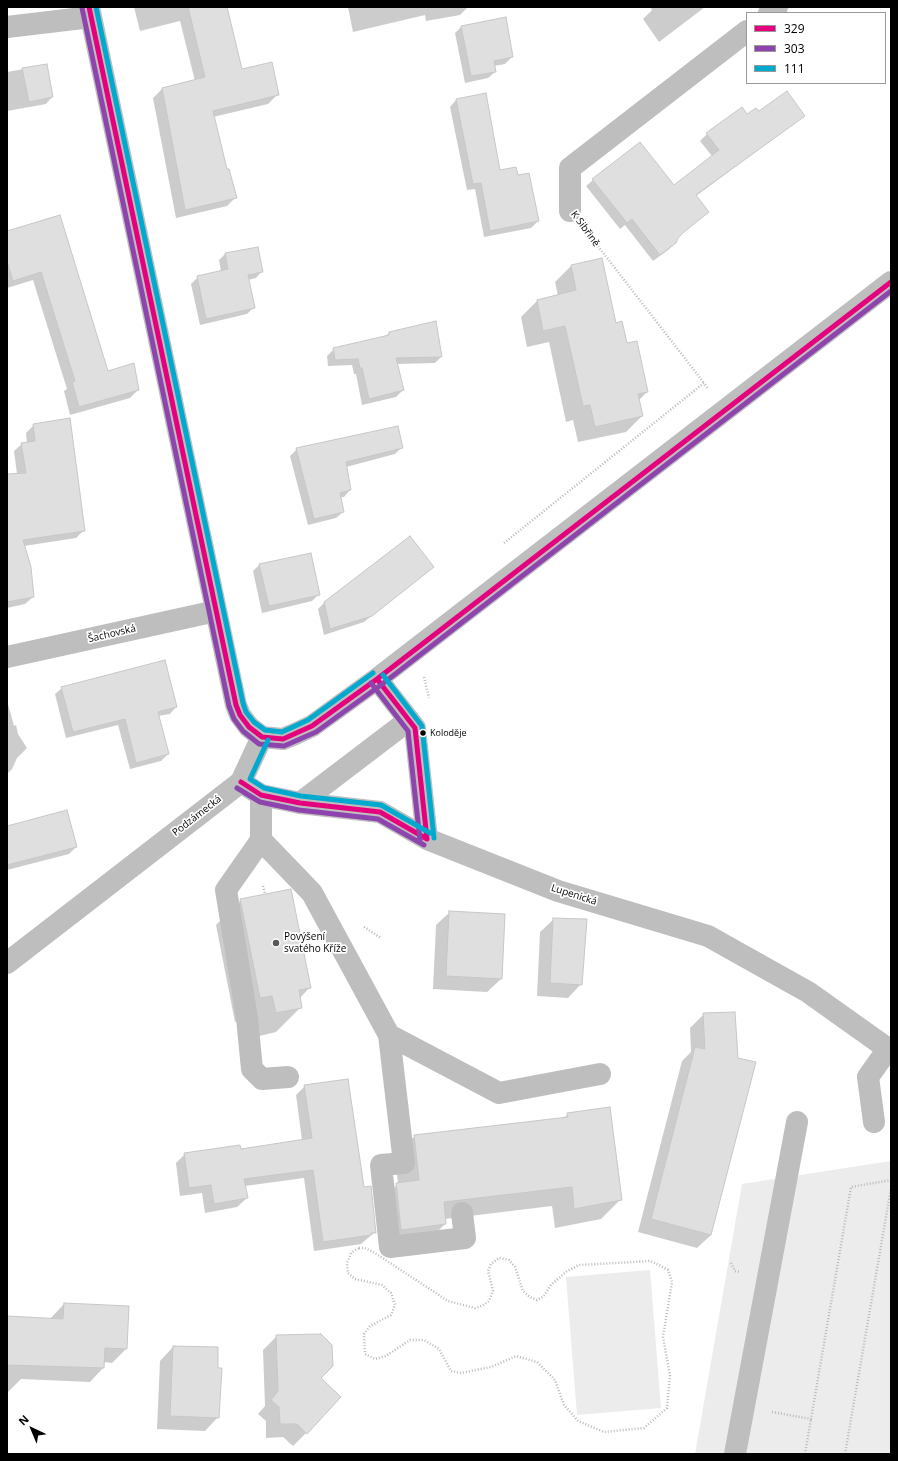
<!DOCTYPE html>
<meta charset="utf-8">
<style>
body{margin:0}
#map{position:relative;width:898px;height:1461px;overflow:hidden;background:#fff;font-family:"Open Sans",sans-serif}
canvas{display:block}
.frame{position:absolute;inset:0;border:8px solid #000;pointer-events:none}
.legend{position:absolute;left:746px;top:12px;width:140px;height:72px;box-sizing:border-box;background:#fff;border:1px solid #999;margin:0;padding:5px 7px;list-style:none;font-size:12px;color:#000}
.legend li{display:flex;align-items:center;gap:8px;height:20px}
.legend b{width:20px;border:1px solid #999}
.north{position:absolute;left:12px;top:1409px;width:40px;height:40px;-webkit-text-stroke:3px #fff;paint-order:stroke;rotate:316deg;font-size:11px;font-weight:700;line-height:16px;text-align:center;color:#000}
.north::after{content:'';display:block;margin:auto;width:14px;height:18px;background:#000;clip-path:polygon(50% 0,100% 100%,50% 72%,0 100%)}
</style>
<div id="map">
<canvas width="898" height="1461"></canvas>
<div class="frame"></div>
<ul class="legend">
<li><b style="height:5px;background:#e5007d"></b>329</li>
<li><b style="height:5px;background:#8e44ad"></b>303</li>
<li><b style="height:5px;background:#00a9ce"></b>111</li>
</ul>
<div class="north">N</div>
</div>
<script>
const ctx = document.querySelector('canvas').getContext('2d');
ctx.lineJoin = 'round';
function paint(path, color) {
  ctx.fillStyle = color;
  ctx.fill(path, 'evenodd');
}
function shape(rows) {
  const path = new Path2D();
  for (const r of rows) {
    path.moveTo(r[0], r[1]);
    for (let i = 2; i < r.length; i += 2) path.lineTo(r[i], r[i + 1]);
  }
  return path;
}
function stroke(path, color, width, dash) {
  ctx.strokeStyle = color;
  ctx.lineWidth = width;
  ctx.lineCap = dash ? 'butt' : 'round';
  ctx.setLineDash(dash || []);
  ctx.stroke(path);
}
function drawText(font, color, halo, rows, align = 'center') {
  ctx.font = font + ' "Open Sans",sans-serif';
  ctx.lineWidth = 3.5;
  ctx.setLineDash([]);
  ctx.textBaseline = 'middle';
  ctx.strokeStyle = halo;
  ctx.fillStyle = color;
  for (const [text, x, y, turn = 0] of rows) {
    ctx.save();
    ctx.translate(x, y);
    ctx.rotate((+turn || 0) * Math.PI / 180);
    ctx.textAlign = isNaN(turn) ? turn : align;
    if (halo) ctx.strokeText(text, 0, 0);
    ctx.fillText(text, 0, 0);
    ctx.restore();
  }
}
const green = shape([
 [891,1161,891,1454,695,1454,742,1184],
 [650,1270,661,1408,577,1415,566,1277]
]);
const shadow = shape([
 [134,7,226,7,241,70,277,95,268,104,213,117,226,170,236,197,227,206,176,218,153,98,162,89,195,81,180,21,140,31],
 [348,7,468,7,460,15,426,21,425,15,353,32],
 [650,7,705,7,659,42,643,19,652,10],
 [461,27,512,57,505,64,494,66,495,72,488,78,465,83,455,33],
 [46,65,52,97,46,104,7,111,7,72],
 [456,100,499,171,517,176,538,221,531,228,484,237,475,189,467,190,450,107],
 [747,115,803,116,696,196,708,212,677,238,676,242,668,250,653,261,625,225,620,229,586,186,593,180,674,187,712,156,700,141,707,134],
 [59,216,107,372,138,390,130,398,70,415,64,391,67,389,33,280,7,288,7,232],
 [225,254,262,271,256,278,248,280,254,307,247,314,200,325,191,284,198,277,221,271,219,260],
 [571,266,615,324,626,344,647,392,639,400,642,416,626,432,578,442,573,420,566,422,549,342,527,347,521,317,537,301,558,296,555,282],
 [389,333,441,357,435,363,396,364,403,390,396,397,362,405,356,374,354,374,352,365,328,366,327,356,334,349,385,337],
 [34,425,84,530,76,538,24,546,33,597,25,604,7,608,7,475,17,474,14,451,22,444,27,443,26,433],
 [401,448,395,454,346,467,350,490,344,497,340,497,343,512,336,518,308,525,290,456,297,449],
 [259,565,319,594,312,601,262,613,253,571],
 [433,567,364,622,324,635,318,609,324,603],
 [62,688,176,707,170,714,158,716,168,754,161,761,130,769,118,725,66,738,55,694],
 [8,704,14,726,16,725,18,734,27,748,17,758,12,769,7,774],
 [7,827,76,847,69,854,7,870],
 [241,900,310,987,300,998,301,1007,276,1032,251,1038,247,1020,235,1022,216,925],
 [450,912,501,979,487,992,433,989,436,925],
 [554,919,581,984,568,998,537,996,540,932],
 [734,1013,711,1235,697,1248,638,1232,682,1061,691,1052,690,1028,704,1014],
 [305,1086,364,1188,375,1232,361,1244,314,1251,304,1178,245,1186,247,1198,237,1207,205,1213,202,1193,180,1196,176,1163,185,1154,240,1150,302,1140,296,1095],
 [568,1114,621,1199,601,1219,555,1228,552,1206,445,1219,445,1224,425,1244,381,1249,376,1204,398,1184,395,1155,415,1136,563,1119],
 [64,1304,128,1307,126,1349,112,1363,104,1362,103,1368,90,1382,21,1379,7,1393,7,1317,50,1319],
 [277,1336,320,1378,306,1433,293,1446,283,1437,266,1438,266,1421,258,1414,265,1406,263,1350],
 [173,1347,218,1417,205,1431,157,1429,160,1361]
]);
const building = shape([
 [188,7,227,7,242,69,272,62,279,95,213,111,227,169,229,169,237,198,185,210,162,88,205,77,188,7],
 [506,17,513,57,494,61,496,72,471,76,461,26,506,17],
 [47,64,53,97,29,102,22,68,47,64],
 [787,91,805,116,696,195,709,212,684,232,678,238,676,243,660,255,632,219,627,223,592,179,640,142,674,185,719,150,706,133,742,107,747,114,756,108,759,111,787,91],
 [486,93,500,170,516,167,518,175,529,173,539,221,490,231,481,183,473,184,456,99,486,93],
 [60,215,108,371,134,363,139,390,79,407,72,382,75,381,41,272,13,281,7,261,7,231,60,215],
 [258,247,263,272,248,275,255,308,206,319,197,276,228,269,225,253,258,247],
 [602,258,616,323,622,321,627,343,637,341,648,392,638,394,643,416,595,427,590,405,583,406,565,326,543,331,537,300,576,290,571,265,602,258],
 [436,321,442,357,396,358,404,390,369,399,362,368,360,368,358,359,335,360,333,348,389,335,389,332,436,321],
 [70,418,85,531,23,540,31,567,34,597,7,602,7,474,26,473,21,443,35,441,33,424,70,418],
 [398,426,403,448,346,462,351,490,340,493,344,512,314,519,296,448,398,426],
 [410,536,434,567,372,616,330,629,324,602,410,536],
 [311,553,320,595,269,606,259,564,311,553],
 [165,660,177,707,158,712,169,754,136,763,125,719,73,732,61,687,165,660],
 [67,810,77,847,7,865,7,826,67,810],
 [291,889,311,988,299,990,302,1008,276,1013,272,996,260,998,240,899,291,889],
 [449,911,505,914,502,979,446,976,449,911],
 [553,918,587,919,582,985,550,983,553,918],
 [735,1012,738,1058,756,1062,711,1235,651,1219,695,1047,705,1049,703,1013,735,1012],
 [348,1079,364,1187,371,1186,376,1233,371,1233,371,1235,323,1242,313,1170,244,1179,248,1198,214,1204,211,1185,189,1188,184,1153,240,1145,241,1149,312,1138,304,1085,348,1079],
 [610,1107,622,1200,574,1209,572,1187,444,1202,446,1224,401,1230,396,1183,419,1180,414,1135,568,1117,567,1113,610,1107],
 [64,1303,129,1306,127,1349,105,1348,104,1368,7,1365,7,1316,63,1319,64,1303],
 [321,1334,332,1345,333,1366,321,1378,341,1397,307,1434,297,1424,280,1424,279,1407,271,1400,278,1391,276,1335,321,1334],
 [173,1346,218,1347,218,1368,222,1368,219,1418,170,1416,173,1346]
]);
const path = shape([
 [587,232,704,383],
 [504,543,704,383,708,389],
 [424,677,429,698],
 [263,886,265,894],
 [364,927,381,938],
 [359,1248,365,1248,375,1253,448,1301,475,1308,482,1306,489,1301,493,1291,488,1271,491,1264,499,1258,509,1260,515,1267,523,1291,530,1297,537,1300,544,1296,551,1285,567,1271,579,1265,650,1261,661,1266,668,1270,672,1282,663,1337,670,1376,667,1408,644,1428,604,1432,578,1421,564,1405,555,1380,537,1362,516,1356,491,1367,461,1373,451,1371,439,1349,424,1340,410,1340,386,1356,375,1359,365,1354,364,1334,370,1326,391,1315,395,1305,391,1293,382,1285,355,1279,348,1273,347,1263,351,1253,359,1248],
 [731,1263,735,1271,740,1272],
 [772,1412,811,1419,851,1187,891,1180],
 [805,1454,811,1419],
 [845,1454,891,1188]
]);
const minor = shape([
 [89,7,236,705,240,715,249,727,262,737,283,739,295,734,312,726,377,679,891,282],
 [769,13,777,7],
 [7,27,91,17],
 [570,211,570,168,747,31],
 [7,657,216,611],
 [377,679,415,728,427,839],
 [241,782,261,795,300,803,380,812,427,839,558,891,708,936,808,992,891,1051],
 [261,795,261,840,312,893,389,1035,404,1163,381,1165,390,1247,465,1238,462,1213],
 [300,803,409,720],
 [261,840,226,890,247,1018,252,1069,262,1079,288,1077],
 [7,963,241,782,262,737],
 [389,1035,499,1093,600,1074],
 [874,1122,868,1077,883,1056,884,1047],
 [735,1454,797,1122]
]);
const bus1 = shape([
 [89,7,236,705,240,715,249,727,262,737,283,739,312,726,377,679,891,282],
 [377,679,415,728,427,839],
 [241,782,261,795,300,803,380,812,427,839]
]);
const bus2 = shape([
 [82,8,229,706,234,719,243,731,259,744,284,746,316,732,381,685,891,291],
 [371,683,408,731,420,840],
 [237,788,260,802,299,810,378,819,424,845]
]);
const bus3 = shape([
 [96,7,243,703,246,712,254,722,265,730,282,732,308,720,373,673],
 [383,675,422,726,434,838],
 [268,740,250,779,264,788,301,796,381,805,430,833]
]);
const markers = [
 [423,733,3.5,"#000"],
 [276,943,4,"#595959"]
];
const busNames = [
 ["Koloděje",430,733]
];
const streetNames = [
 ["K Sibřině",585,229,54],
 ["Šachovská",112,634,-13],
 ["Podzámecká",197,816,-38],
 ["Lupenická",574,895,18]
];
const poiNames = [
 ["Povýšení",284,937],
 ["svatého Kříže",284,949]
];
paint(green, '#ececec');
paint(shadow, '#0003');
paint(building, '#dfdfdf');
stroke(building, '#c7c7c7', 1);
stroke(path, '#b9b9b9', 2.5, [1, 2]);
stroke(minor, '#bebebe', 22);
stroke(bus1, '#e5007d', 5);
stroke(bus2, '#8e44ad', 5);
stroke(bus3, '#00a9ce', 5);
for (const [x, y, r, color] of markers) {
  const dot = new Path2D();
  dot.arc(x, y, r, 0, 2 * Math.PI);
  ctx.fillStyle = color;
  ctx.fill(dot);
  stroke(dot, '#fff', 1.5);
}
drawText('9px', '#000', '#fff', busNames, 'left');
drawText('10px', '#000', '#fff', streetNames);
drawText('10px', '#000', '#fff', poiNames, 'left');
</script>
